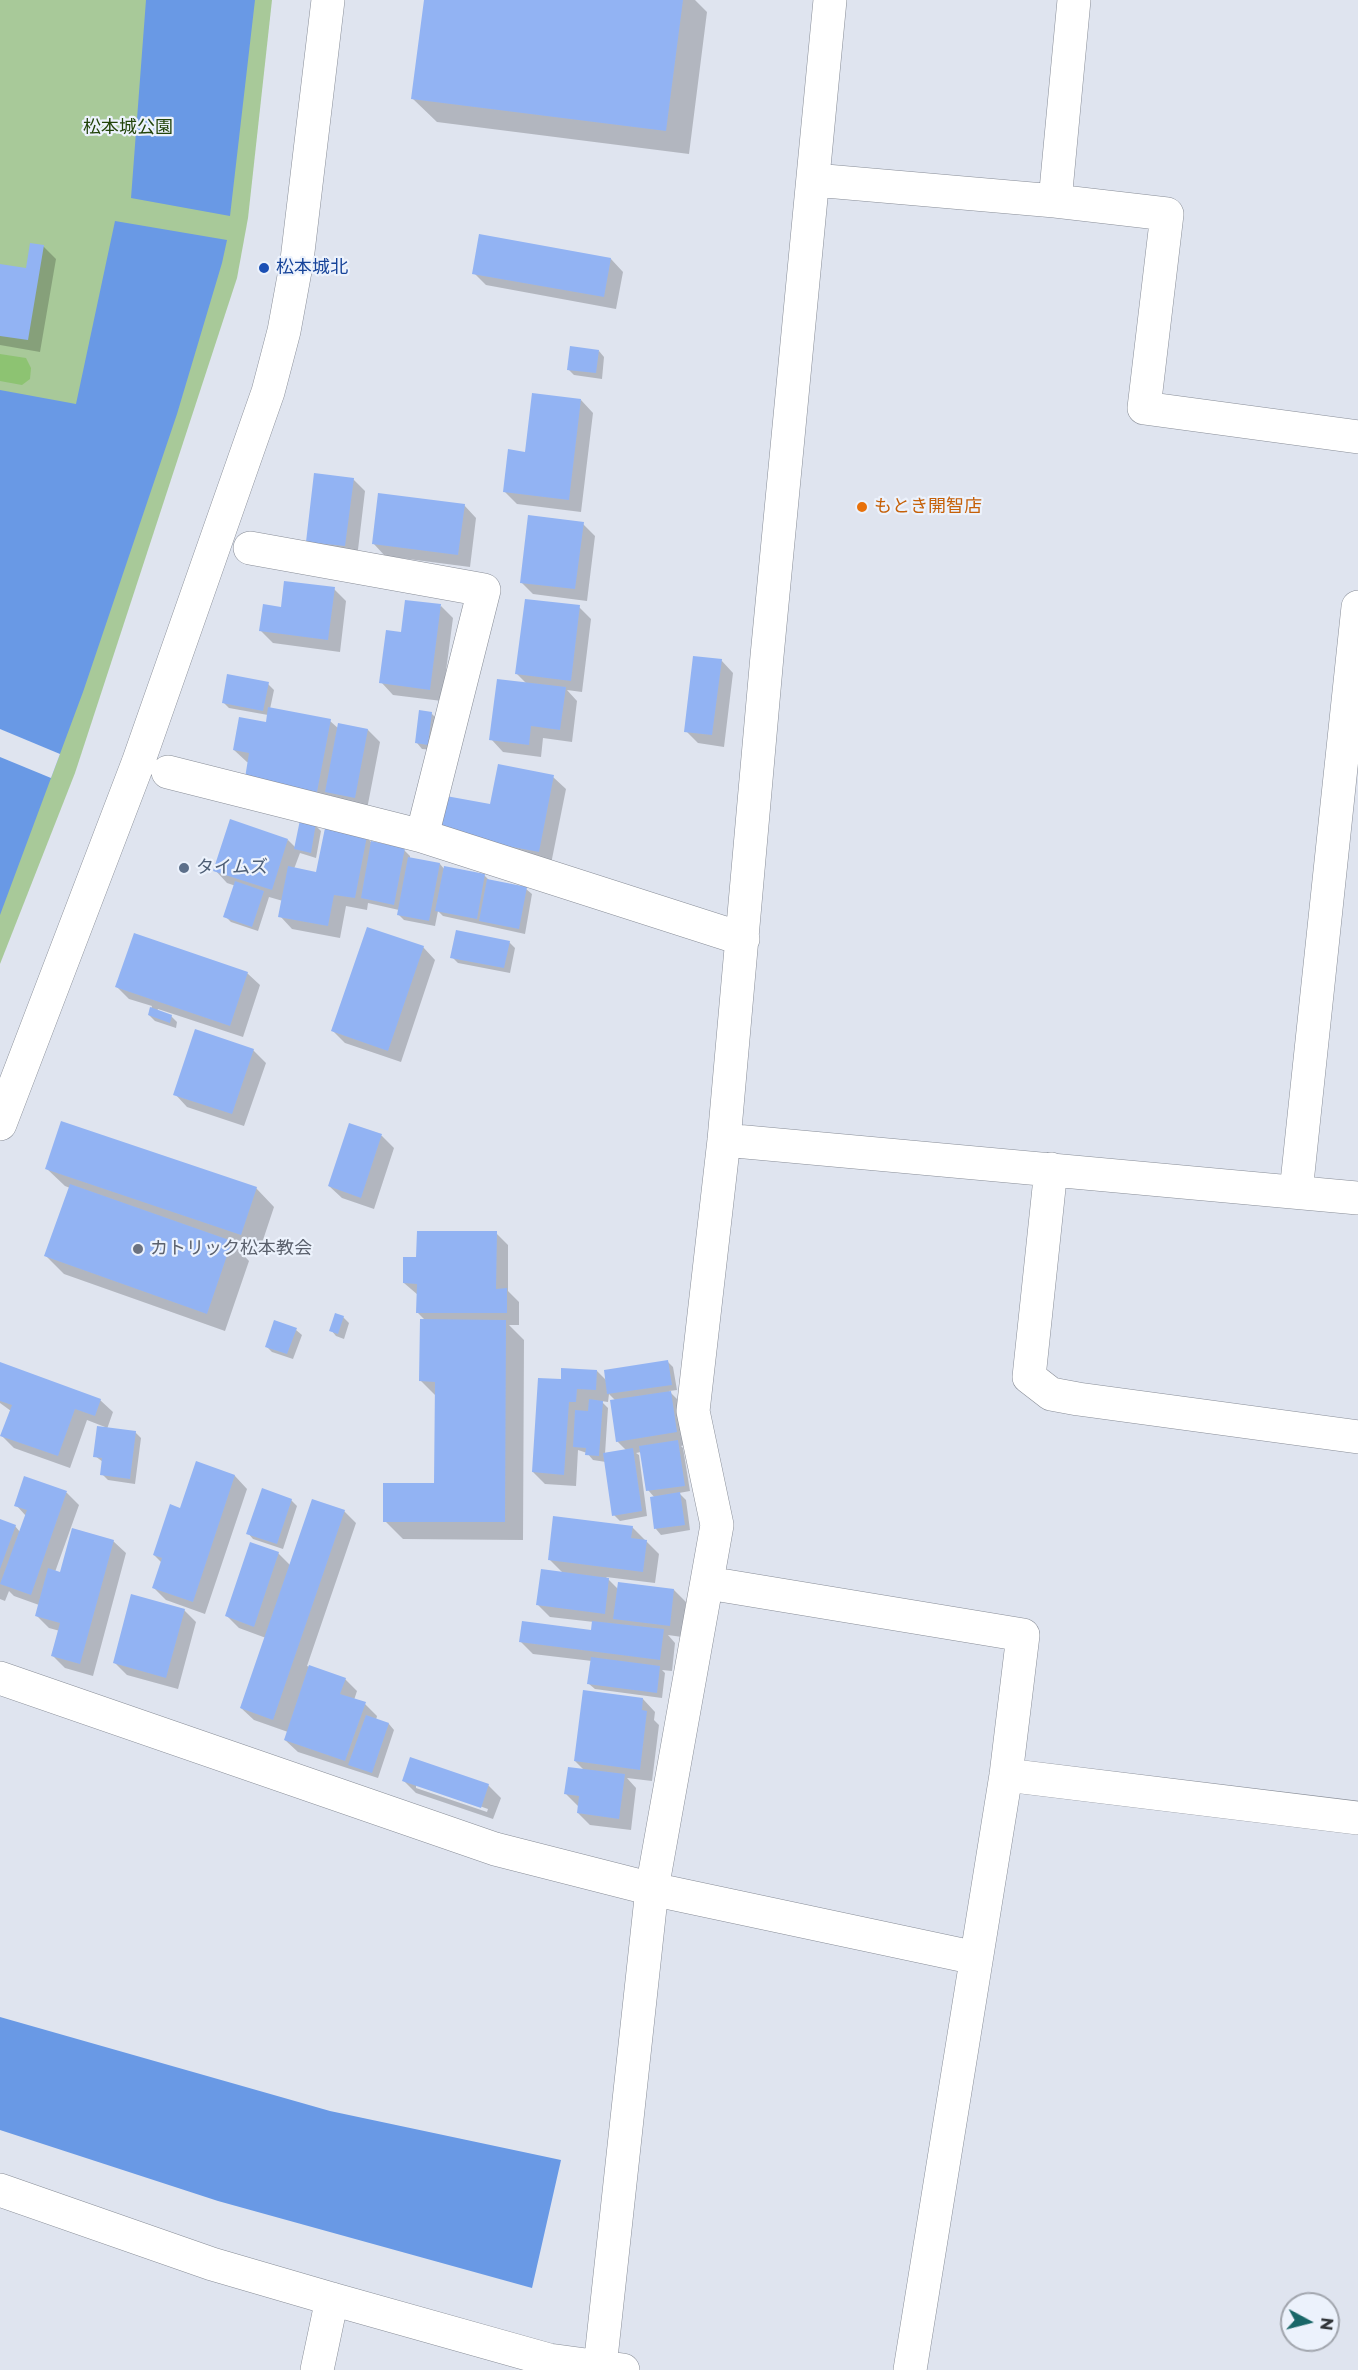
<!DOCTYPE html>
<meta charset="utf-8">
<style>
body{margin:0}
#map{position:relative;width:1358px;height:2370px;overflow:hidden;background:#dfe4ef;font-family:Montserrat,sans-serif}
canvas{display:block}
.north{position:absolute;left:1280px;top:2292px;width:60px;height:60px;box-sizing:border-box;background:#ecf2fc;border:2px solid #a2a6ae;border-radius:50%;rotate:97deg;font-size:16px;font-weight:700;line-height:24px;text-align:center;color:#323539}
.north::after{content:'';display:block;margin:auto;width:21px;height:27px;background:#196768;clip-path:polygon(50% 0,100% 100%,50% 72%,0 100%)}
</style>
<div id="map">
<canvas width="1358" height="2370"></canvas>
<div class="north">N</div>
</div>
<script>
const ctx = document.querySelector('canvas').getContext('2d');
ctx.lineJoin = 'round';
function paint(path, color) {
  ctx.fillStyle = color;
  ctx.fill(path, 'evenodd');
}
function shape(rows) {
  const path = new Path2D();
  for (const r of rows) {
    path.moveTo(r[0], r[1]);
    for (let i = 2; i < r.length; i += 2) path.lineTo(r[i], r[i + 1]);
  }
  return path;
}
function stroke(path, color, width, dash) {
  ctx.strokeStyle = color;
  ctx.lineWidth = width;
  ctx.lineCap = dash ? 'butt' : 'round';
  ctx.setLineDash(dash || []);
  ctx.stroke(path);
}
function drawText(font, color, halo, rows, align = 'center') {
  ctx.font = font + ' Montserrat,"Noto Sans JP",sans-serif';
  ctx.lineWidth = 4.5;
  ctx.setLineDash([]);
  ctx.textBaseline = 'middle';
  ctx.strokeStyle = halo;
  ctx.fillStyle = color;
  for (const [text, x, y, turn = 0] of rows) {
    ctx.save();
    ctx.translate(x, y);
    ctx.rotate((+turn || 0) * Math.PI / 180);
    ctx.textAlign = isNaN(turn) ? turn : align;
    if (halo) ctx.strokeText(text, 0, 0);
    ctx.fillText(text, 0, 0);
    ctx.restore();
  }
}
const green = shape([
 [0,0,272,0,248,218,237,278,75,773,0,964]
]);
const forest = shape([
 [0,354,26,358,31,368,30,379,22,385,0,381]
]);
const water = shape([
 [146,0,255,0,230,216,131,198],
 [115,221,227,240,222,263,177,414,83,692,0,915,0,390,76,404],
 [0,2017,330,2111,561,2160,532,2288,218,2201,0,2130]
]);
const pier = shape([
 [0,729,60,754,51,778,0,757]
]);
const shadow = shape([
 [426,0,695,0,707,12,689,154,437,122,413,99],
 [43,246,56,259,40,352,0,345,0,266,28,270],
 [611,259,623,272,616,309,486,285,474,273],
 [599,351,604,357,602,379,574,375,568,369],
 [581,400,593,413,581,512,517,504,504,491,526,453],
 [353,479,365,491,357,558,308,541],
 [464,505,476,518,470,567,385,556,373,543],
 [583,524,595,536,587,601,533,594,521,582],
 [334,589,346,601,340,652,273,643,261,631,282,608],
 [441,606,453,618,442,701,393,695,381,682],
 [579,607,591,619,582,692,567,690,577,701,572,742,543,738,541,757,503,752,491,739,527,684,516,673],
 [721,660,733,673,724,747,698,743,686,731],
 [268,684,274,690,270,709,330,721,339,729,368,730,380,742,367,809,339,804,330,795,329,804,247,762,234,750,267,724,268,715,229,708,223,702],
 [431,713,437,719,434,750,422,749,417,743],
 [553,777,566,789,551,864,452,845,491,806],
 [315,825,321,831,316,858,300,853,294,869,317,874,366,837,372,843,404,850,410,856,410,859,440,864,445,870,484,875,491,882,526,889,532,894,525,934,443,916,438,911,435,926,404,920,398,914,399,910,368,903,367,910,346,906,340,938,292,929,280,916,283,901,269,897,258,931,231,922,225,916,236,886,227,883,215,870,288,840,296,848],
 [509,942,515,948,510,973,458,963,452,957],
 [423,947,435,960,401,1062,345,1043,333,1031],
 [247,973,260,985,243,1037,158,1009,157,1011,171,1016,177,1022,176,1028,155,1021,149,1015,152,1006,129,999,117,987],
 [253,1050,266,1063,244,1126,187,1107,175,1094],
 [350,1125,382,1136,394,1148,374,1209,342,1198,329,1186],
 [46,1168,256,1188,274,1207,259,1252,231,1242,249,1261,225,1331,64,1274,46,1256,70,1188,65,1186],
 [496,1233,508,1245,508,1291,519,1302,519,1325,509,1325,524,1340,523,1540,403,1539,385,1521,436,1485,437,1397,421,1381,426,1321,417,1312,418,1295,404,1283,418,1259],
 [343,1317,349,1323,344,1339,336,1336,331,1330],
 [296,1330,302,1335,293,1359,272,1352,266,1346],
 [667,1361,673,1367,677,1390,669,1391,683,1405,689,1444,681,1446,683,1448,690,1491,679,1493,686,1500,690,1530,661,1535,656,1529,655,1498,648,1490,641,1452,636,1453,639,1455,647,1516,620,1521,614,1515,606,1462,593,1460,587,1453,578,1450,576,1486,545,1484,533,1472,562,1380,597,1371,607,1381],
 [609,1394,616,1401,617,1441,627,1451,605,1454,608,1408,601,1401,608,1402],
 [0,1364,100,1400,113,1412,107,1429,135,1432,141,1438,135,1484,108,1480,102,1474,103,1462,95,1456,105,1427,87,1420,70,1468,14,1448,2,1436,11,1411,0,1403],
 [197,1463,235,1476,247,1489,205,1614,166,1600,154,1588,162,1563,154,1555,181,1509],
 [25,1478,67,1493,79,1505,55,1572,61,1574,113,1541,126,1553,93,1676,65,1668,53,1656,60,1631,49,1628,36,1615,39,1605,14,1596,9,1591,5,1601,0,1599,0,1521,15,1526,20,1532,26,1516,16,1505],
 [291,1500,297,1506,283,1549,253,1539,248,1533],
 [344,1511,356,1523,307,1666,345,1679,357,1691,354,1700,365,1704,377,1716,376,1720,389,1724,394,1730,378,1778,298,1752,285,1740,288,1732,254,1720,241,1708,266,1638,239,1628,227,1616,278,1553,290,1565],
 [632,1527,659,1554,655,1583,606,1577,618,1589,674,1590,686,1602,682,1637,668,1635,675,1643,672,1671,662,1670,665,1673,662,1698,595,1689,589,1684,592,1661,533,1654,521,1642,593,1631,594,1622,550,1617,538,1605,564,1574,550,1560],
 [184,1610,196,1622,178,1689,127,1675,115,1663],
 [643,1699,655,1712,654,1720,659,1725,652,1781,627,1778,636,1788,631,1830,590,1825,578,1813,579,1807,566,1794,585,1771,575,1761],
 [404,1781,488,1785,501,1798,493,1819,416,1793],
 [416,1784,488,1809,487,1812,416,1788]
]);
const building = shape([
 [424,0,683,0,666,131,411,99],
 [479,234,611,258,604,297,472,274],
 [30,243,44,245,28,340,0,336,0,264,26,268],
 [570,346,599,350,596,373,567,370],
 [532,393,581,399,569,500,503,492,508,449,525,452],
 [314,473,354,478,345,546,306,542],
 [378,493,465,504,458,555,372,544],
 [528,515,584,522,575,589,520,583],
 [284,581,335,587,328,640,259,631,263,604,281,607],
 [525,599,580,605,571,681,515,674],
 [405,600,441,604,430,690,379,683,386,630,401,632],
 [693,656,722,659,712,735,684,732],
 [227,674,269,682,263,711,222,703],
 [497,679,566,687,560,730,531,726,529,745,489,740],
 [268,707,331,719,317,792,245,778,249,753,233,750,239,717,266,722],
 [419,710,432,712,428,745,415,743],
 [338,723,368,729,355,798,325,792],
 [498,764,554,775,539,852,438,833,446,796,490,804],
 [230,819,288,839,272,890,213,871],
 [300,820,316,823,311,853,294,849],
 [325,828,367,836,355,898,334,895,328,926,278,917,288,866,316,872],
 [371,841,405,848,394,905,361,898],
 [408,857,440,863,429,921,397,915],
 [444,866,485,874,477,919,435,911],
 [487,879,527,887,519,929,479,921],
 [235,881,264,891,252,927,223,917],
 [367,927,424,946,388,1051,331,1031],
 [456,930,510,941,504,968,450,958],
 [134,933,248,972,230,1026,115,987],
 [150,1007,172,1015,170,1023,148,1015],
 [195,1029,254,1049,232,1114,173,1095],
 [61,1121,257,1187,241,1235,45,1169],
 [349,1123,382,1134,361,1198,328,1186],
 [70,1184,232,1241,207,1314,44,1256],
 [417,1231,497,1231,496,1289,507,1288,507,1313,416,1313,417,1284,403,1283,403,1257,416,1257],
 [335,1313,344,1316,338,1334,329,1331],
 [420,1319,506,1320,505,1522,383,1522,383,1483,434,1483,435,1382,419,1381],
 [274,1320,297,1328,287,1354,265,1347],
 [668,1360,672,1385,607,1394,604,1370],
 [0,1362,101,1399,95,1416,75,1409,58,1456,0,1436,12,1405,0,1401],
 [561,1368,597,1370,596,1390,577,1389,576,1402,569,1402,564,1475,532,1472,538,1378,561,1379],
 [671,1391,677,1432,616,1442,610,1400],
 [589,1399,603,1401,599,1456,585,1455,586,1448,573,1447,575,1410,588,1411],
 [97,1426,136,1431,130,1479,100,1475,102,1458,93,1457],
 [678,1440,685,1486,646,1491,639,1446],
 [633,1448,642,1511,612,1516,603,1453],
 [196,1461,235,1475,193,1602,152,1588,162,1558,153,1555,170,1504,180,1508],
 [24,1476,67,1491,31,1595,0,1584,27,1510,14,1506],
 [262,1488,292,1499,277,1544,246,1534],
 [680,1492,685,1525,654,1529,650,1497],
 [312,1499,345,1510,273,1720,240,1708],
 [553,1516,633,1526,631,1538,647,1540,643,1572,548,1560],
 [0,1519,16,1525,0,1569],
 [72,1528,114,1540,80,1664,51,1656,60,1623,35,1616,48,1568,60,1572],
 [250,1542,279,1552,254,1627,225,1616],
 [541,1569,609,1578,605,1614,536,1605],
 [618,1582,674,1589,670,1626,613,1619],
 [131,1594,185,1609,166,1678,113,1663],
 [522,1621,591,1630,592,1621,664,1629,660,1660,519,1642],
 [591,1657,660,1666,657,1693,587,1684],
 [309,1665,346,1678,340,1694,366,1702,345,1761,284,1740],
 [583,1690,643,1698,642,1710,647,1711,640,1770,574,1761],
 [366,1715,389,1723,372,1773,348,1765],
 [410,1757,489,1784,481,1808,402,1781],
 [568,1767,625,1774,619,1819,577,1813,579,1796,564,1794]
]);
const minor = shape([
 [814,180,1055,201,1074,0],
 [1055,201,1167,214,1144,408,1358,437],
 [250,548,484,590,422,836],
 [168,772,422,836,743,939],
 [0,1124,138,763,268,392,284,331,297,260,328,0],
 [724,1140,1358,1198],
 [1051,1169,1029,1377,1051,1394,1078,1399,1358,1437],
 [1296,1192,1358,607],
 [708,1583,1023,1635,1006,1775,910,2370],
 [0,1678,495,1849,652,1889,976,1958],
 [1006,1775,1358,1818],
 [0,2190,212,2264,332,2299,549,2360,623,2370],
 [600,2367,652,1889,717,1525,693,1411,724,1140,767,656,830,0],
 [317,2370,332,2299]
]);
const markers = [
 [264,268,6,"#1a4fb4"],
 [862,507,6,"#e8710a"],
 [184,868,6,"#5c6f8a"],
 [138,1249,6,"#6b7280"]
];
const parkNames = [
 ["松本城公園",128,128]
];
const transitNames = [
 ["松本城北",276,268]
];
const foodNames = [
 ["もとき開智店",874,507]
];
const serviceNames = [
 ["タイムズ",196,868]
];
const worshipNames = [
 ["カトリック松本教会",150,1249]
];
paint(green, '#a8c999');
paint(forest, '#8dc372');
paint(water, '#6999e5');
paint(pier, '#dfe4ef');
paint(shadow, '#0003');
paint(building, '#92b3f3');
stroke(minor, '#888d97', 34);
stroke(minor, '#fff', 33);
for (const [x, y, r, color] of markers) {
  const dot = new Path2D();
  dot.arc(x, y, r, 0, 2 * Math.PI);
  ctx.fillStyle = color;
  ctx.fill(dot);
  stroke(dot, '#ecf2fc', 2);
}
drawText('18px', '#22440a', '#ecf2fc', parkNames);
drawText('18px', '#164399', '#ecf2fc', transitNames, 'left');
drawText('18px', '#c56008', '#ecf2fc', foodNames, 'left');
drawText('18px', '#4e5e75', '#ecf2fc', serviceNames, 'left');
drawText('18px', '#5b616d', '#ecf2fc', worshipNames, 'left');
</script>
